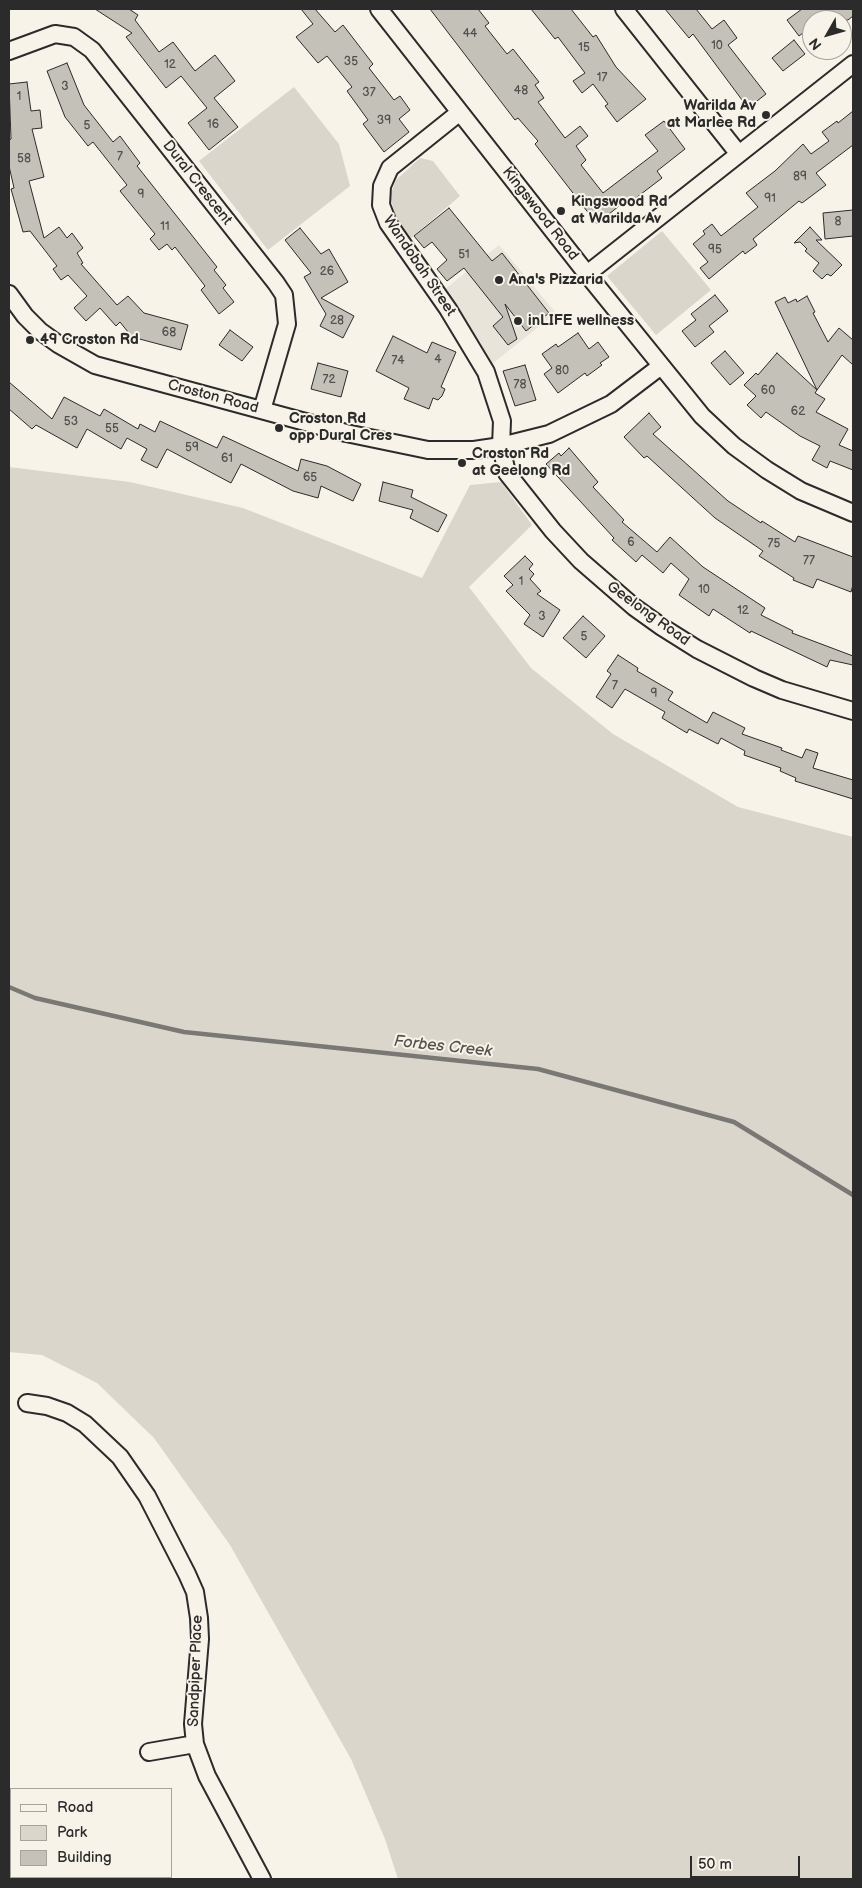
<!DOCTYPE html>
<style>
body{margin:0}
#map{position:relative;width:862px;height:1888px;overflow:hidden;background:#f7f3e8;font-family:"Balsamiq Sans",sans-serif}
canvas{display:block}
.frame{position:absolute;inset:0;border:10px solid #2b2b2b;pointer-events:none}
.legend{position:absolute;left:10px;top:1788px;width:162px;height:90px;box-sizing:border-box;background:#f7f3e8;border:1px solid #a5a39c;margin:0;padding:6px 9px;list-style:none;font-size:15px;color:#2b2b2b}
.legend li{display:flex;align-items:center;gap:10px;height:25px}
.legend b{width:25px;border:1px solid #a5a39c}
.north{position:absolute;left:802px;top:10px;width:50px;height:50px;box-sizing:border-box;background:#f7f3e8;border:1px solid #a5a39c;border-radius:50%;rotate:232deg;font-size:14px;font-weight:700;line-height:20px;text-align:center;color:#2b2b2b}
.north::after{content:'';display:block;margin:auto;width:18px;height:22px;background:#2b2b2b;clip-path:polygon(50% 0,100% 100%,50% 72%,0 100%)}
.scale{position:absolute;left:690px;top:1856px;width:110px;height:22px;box-sizing:border-box;border:2px solid #2b2b2b;border-top:0;padding-left:6px;font-size:15px;line-height:18px;white-space:nowrap;color:#2b2b2b;-webkit-text-stroke:4px #f7f3e8;paint-order:stroke}
</style>
<div id="map">
<canvas width="862" height="1888"></canvas>
<div class="frame"></div>
<ul class="legend">
<li><b style="height:6px;background:#f7f3e8"></b>Road</li>
<li><b style="height:14px;background:#dad6cc"></b>Park</li>
<li><b style="height:14px;background:#c4c1b9"></b>Building</li>
</ul>
<div class="north">N</div>
<div class="scale">50 m</div>
</div>
<script>
const ctx = document.querySelector('canvas').getContext('2d');
ctx.lineJoin = 'round';
function paint(path, color) {
  ctx.fillStyle = color;
  ctx.fill(path, 'evenodd');
}
function shape(rows) {
  const path = new Path2D();
  for (const r of rows) {
    path.moveTo(r[0], r[1]);
    for (let i = 2; i < r.length; i += 2) path.lineTo(r[i], r[i + 1]);
  }
  return path;
}
function stroke(path, color, width, dash) {
  ctx.strokeStyle = color;
  ctx.lineWidth = width;
  ctx.lineCap = dash ? 'butt' : 'round';
  ctx.setLineDash(dash || []);
  ctx.stroke(path);
}
function drawText(font, color, halo, rows, align = 'center') {
  ctx.font = font + ' "Balsamiq Sans",sans-serif';
  ctx.lineWidth = 4;
  ctx.setLineDash([]);
  ctx.textBaseline = 'middle';
  ctx.strokeStyle = halo;
  ctx.fillStyle = color;
  for (const [text, x, y, turn = 0] of rows) {
    ctx.save();
    ctx.translate(x, y);
    ctx.rotate((+turn || 0) * Math.PI / 180);
    ctx.textAlign = isNaN(turn) ? turn : align;
    if (halo) ctx.strokeText(text, 0, 0);
    ctx.fillText(text, 0, 0);
    ctx.restore();
  }
}
const built = shape([
 [499,245,556,313,492,364,481,343,444,290]
]);
const green = shape([
 [294,87,339,144,350,186,268,250,199,161],
 [420,158,433,161,460,196,410,239,396,219,390,196,396,180],
 [662,231,711,290,656,335,607,276],
 [9,467,130,482,243,508,422,578,470,485,501,482,532,525,469,587,531,668,613,734,738,807,853,837,853,1879,398,1879,385,1839,351,1759,230,1545,154,1438,97,1383,42,1355,9,1352]
]);
const stream = shape([
 [9,987,35,998,184,1032,538,1069,734,1122,853,1195]
]);
const building = shape([
 [95,9,129,9,138,15,135,20,159,52,173,42,195,71,215,55,235,81,214,98,238,127,209,150,188,123,207,108,181,76,166,88,126,37,132,33,95,9],
 [301,9,315,9,335,32,343,25,373,64,369,68,394,100,400,96,410,110,399,119,409,132,384,152,363,124,368,120,347,91,352,87,327,56,318,63,296,37,313,24,301,9],
 [430,9,478,9,489,23,485,26,507,54,513,49,539,82,535,85,544,98,538,102,565,138,580,126,588,136,576,146,586,160,581,165,603,193,658,151,645,135,664,121,685,149,657,171,662,178,628,204,625,201,597,224,535,144,538,141,518,118,515,120,430,9],
 [531,9,571,9,593,37,596,35,616,67,646,99,617,122,605,106,608,104,593,84,582,93,573,81,585,73,558,37,555,39,531,9],
 [665,9,696,9,712,29,724,20,737,38,728,45,766,94,748,108,693,34,689,38,665,9],
 [802,9,853,9,853,16,848,20,812,20,812,26,799,36,787,20,802,9],
 [794,40,805,54,783,71,772,58,794,40],
 [67,63,84,105,113,142,120,136,140,163,137,166,217,267,214,270,226,285,223,288,234,302,219,314,201,290,205,286,175,247,172,250,167,244,159,250,150,239,155,234,120,191,127,185,93,142,88,146,65,117,47,71,67,63],
 [27,82,31,111,40,110,42,128,32,129,44,177,29,181,44,238,59,227,67,238,72,233,83,248,77,253,83,263,81,264,117,305,128,296,144,313,188,325,181,350,132,337,120,322,116,326,100,308,86,321,74,308,87,296,68,275,61,280,53,269,57,266,30,231,23,232,11,189,14,188,9,166,9,140,11,139,9,84,27,82],
 [853,111,853,145,816,173,826,185,802,203,799,201,753,239,757,245,745,254,743,251,709,279,700,268,708,262,693,244,705,234,703,231,712,224,721,236,758,207,746,193,775,171,803,144,811,154,829,141,822,132,837,121,838,123,853,111],
 [449,208,492,261,502,253,549,313,526,331,505,304,517,339,508,345,493,326,503,317,464,268,447,281,437,269,447,260,432,242,424,248,414,236,449,208],
 [853,210,853,236,825,239,823,213,853,210],
 [810,227,822,240,816,240,842,265,831,276,827,274,822,279,813,271,819,263,805,251,807,249,800,242,794,243,810,227],
 [300,228,321,254,329,249,348,282,321,298,354,316,343,338,320,326,326,314,304,277,311,273,285,240,300,228],
 [715,295,728,311,709,326,714,332,695,347,682,331,696,320,691,314,715,295],
 [807,296,815,312,813,313,828,342,839,328,853,340,853,365,842,355,817,390,775,302,785,297,788,303,796,299,797,302,807,296],
 [230,330,253,347,242,361,219,345,230,330],
 [578,333,589,349,598,342,609,357,600,363,602,365,587,376,585,373,558,393,544,374,552,368,542,354,556,344,558,347,578,333],
 [393,336,427,353,432,342,456,352,441,387,445,389,442,396,438,400,433,398,429,409,404,399,409,388,376,371,393,336],
 [725,351,744,373,730,385,711,363,725,351],
 [777,353,817,390,815,393,825,399,816,412,848,429,839,445,853,451,853,470,830,461,827,468,812,460,820,446,800,436,766,412,761,418,747,405,756,396,744,385,756,373,758,375,777,353],
 [318,363,348,371,341,397,311,389,318,363],
 [525,365,536,400,515,406,503,371,525,365],
 [9,382,52,419,64,397,100,416,104,409,138,429,140,424,155,432,160,421,217,448,223,436,298,471,301,459,327,466,361,484,353,501,321,486,318,498,293,491,241,464,231,483,167,449,157,468,141,460,147,449,127,438,121,449,87,429,77,448,36,425,32,429,9,409,9,382],
 [649,413,661,427,653,434,728,501,761,523,762,521,795,542,798,536,853,557,853,585,851,592,817,579,813,588,793,580,794,578,759,556,763,551,715,518,647,456,644,458,624,437,649,413],
 [569,448,598,482,593,487,624,520,622,522,657,552,670,537,703,567,765,608,761,615,793,631,792,633,853,656,853,665,830,660,827,667,751,631,750,633,713,609,709,616,679,595,689,579,671,563,663,573,642,555,636,562,612,540,614,538,546,464,559,453,561,456,569,448],
 [383,482,413,490,411,497,447,515,438,532,410,518,413,510,379,501,383,482],
 [525,556,533,564,529,569,534,574,530,579,541,591,537,594,560,610,543,637,524,624,530,615,506,591,513,585,504,576,525,556],
 [583,616,605,636,586,658,563,638,583,616],
 [618,655,638,668,637,671,673,692,668,700,707,723,713,712,745,728,742,734,782,748,781,750,802,758,806,749,818,753,813,768,853,780,853,799,795,781,796,778,780,771,781,768,744,755,745,751,721,738,718,744,689,729,687,733,662,718,665,712,625,689,612,708,596,697,611,674,607,671,618,655]
]);
const minor = shape([
 [379,9,587,274,702,416,734,446,767,470,801,491,853,513],
 [624,9,738,153],
 [9,51,55,34,74,37,92,50,276,283,284,295,287,324,262,410],
 [460,112,390,168,382,186,381,205,388,223,448,309,486,372,502,421,501,446,507,473,553,531,581,561,634,607,662,627,697,649,754,678,782,690,853,711],
 [587,274,853,64],
 [9,294,25,316,40,331,58,344,95,365,346,433,428,450,474,450,501,446,549,434,611,404,661,366],
 [27,1403,47,1406,67,1413,85,1424,120,1457,147,1496,187,1574,195,1592,199,1618,200,1639,193,1724,195,1744,207,1776,262,1879],
 [149,1752,195,1744]
]);
const markers = [
 [766,115,5,"#2b2b2b"],
 [561,211,5,"#2b2b2b"],
 [499,280,5,"#2b2b2b"],
 [518,321,5,"#2b2b2b"],
 [30,340,5,"#2b2b2b"],
 [279,428,5,"#2b2b2b"],
 [462,463,5,"#2b2b2b"]
];
const numberNames = [
 ["44",470,34],
 ["10",717,46],
 ["15",584,48],
 ["35",351,62],
 ["12",170,65],
 ["17",602,78],
 ["3",65,87],
 ["48",521,91],
 ["37",369,93],
 ["1",19,97],
 ["39",384,121],
 ["16",213,125],
 ["5",87,126],
 ["7",120,157],
 ["58",24,159],
 ["89",800,177],
 ["9",141,195],
 ["91",770,199],
 ["8",838,222],
 ["11",165,227],
 ["95",715,250],
 ["51",464,255],
 ["26",327,272],
 ["28",337,321],
 ["68",169,333],
 ["4",438,360],
 ["74",398,361],
 ["80",562,371],
 ["72",329,380],
 ["78",520,385],
 ["60",768,391],
 ["62",798,412],
 ["53",71,422],
 ["55",112,429],
 ["59",192,448],
 ["61",227,459],
 ["65",310,478],
 ["6",631,543],
 ["75",774,544],
 ["77",809,561],
 ["1",521,582],
 ["10",704,590],
 ["12",743,611],
 ["3",542,617],
 ["5",584,637],
 ["7",615,686],
 ["9",654,694]
];
const poiNames = [
 ["Warilda Av",756,106,"right"],
 ["at Marlee Rd",756,123,"right"],
 ["Kingswood Rd",571,202],
 ["at Warilda Av",571,219],
 ["Ana's Pizzaria",509,280],
 ["inLIFE wellness",528,321],
 ["49 Croston Rd",40,340],
 ["Croston Rd",289,419],
 ["opp Dural Cres",289,436],
 ["Croston Rd",472,454],
 ["at Geelong Rd",472,471]
];
const streetNames = [
 ["Dural Crescent",197,183,52],
 ["Kingswood Road",540,214,52],
 ["Wandobah Street",419,266,56],
 ["Croston Road",213,397,15],
 ["Geelong Road",648,614,36],
 ["Sandpiper Place",196,1671,-88]
];
const waterNames = [
 ["Forbes Creek",443,1047,6]
];
paint(built, '#e8e4da');
paint(green, '#dad6cc');
stroke(stream, '#7a7874', 4.5);
paint(building, '#c4c1b9');
stroke(building, '#2b2b2b', 1);
stroke(minor, '#2b2b2b', 20);
stroke(minor, '#f7f3e8', 16);
for (const [x, y, r, color] of markers) {
  const dot = new Path2D();
  dot.arc(x, y, r, 0, 2 * Math.PI);
  ctx.fillStyle = color;
  ctx.fill(dot);
  stroke(dot, '#f7f3e8', 2);
}
drawText('12px', '#51504e', null, numberNames);
drawText('bold 15px', '#2b2b2b', '#f7f3e8', poiNames, 'left');
drawText('15px', '#2b2b2b', '#f7f3e8', streetNames);
drawText('italic 16px', '#53524f', '#f7f3e8', waterNames);
</script>
